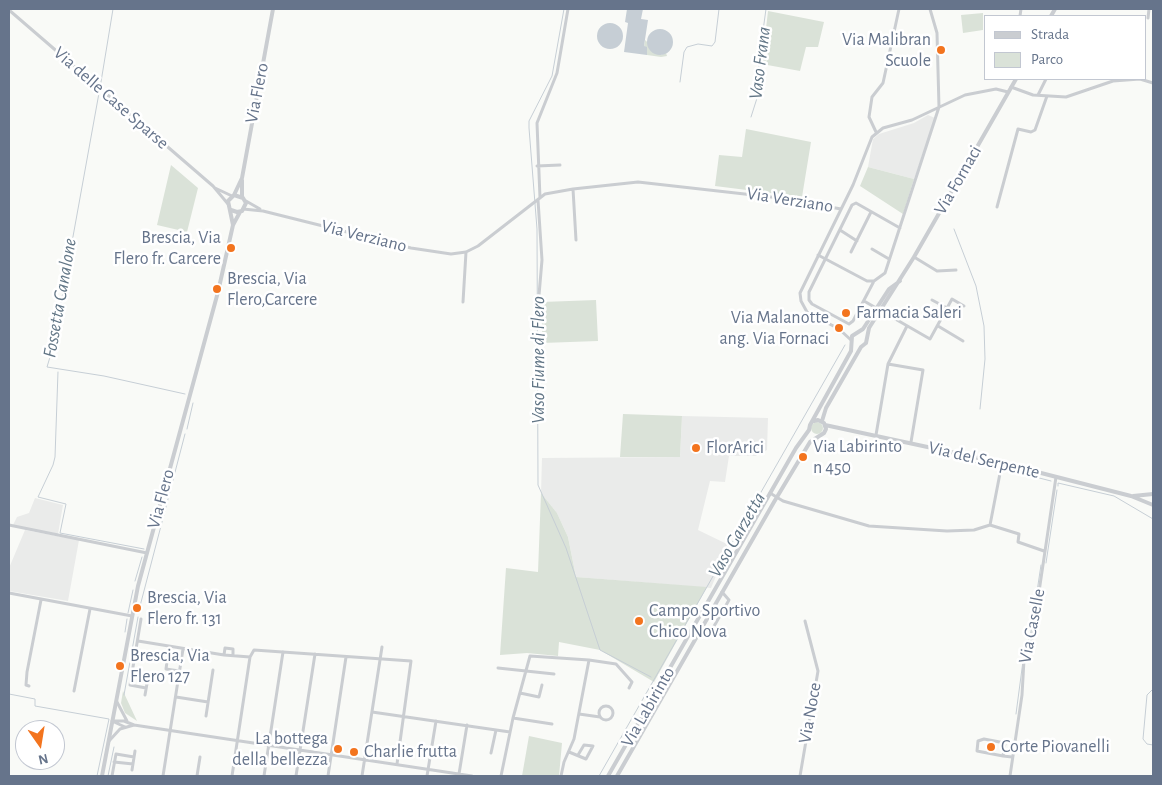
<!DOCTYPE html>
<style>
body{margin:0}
#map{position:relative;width:1162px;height:785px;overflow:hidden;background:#f9faf7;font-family:"Alegreya Sans",sans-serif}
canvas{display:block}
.frame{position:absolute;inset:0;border:10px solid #66748b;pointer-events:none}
.legend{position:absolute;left:984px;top:15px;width:162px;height:65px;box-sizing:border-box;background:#fff;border:1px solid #c2c7d1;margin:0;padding:6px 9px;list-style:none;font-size:15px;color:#66748b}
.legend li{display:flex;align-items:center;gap:10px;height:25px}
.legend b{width:25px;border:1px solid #c2c7d1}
.north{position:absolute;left:15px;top:720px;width:50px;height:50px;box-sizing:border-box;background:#fff;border:1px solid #c2c7d1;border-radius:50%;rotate:167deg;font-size:14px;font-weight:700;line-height:20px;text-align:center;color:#66748b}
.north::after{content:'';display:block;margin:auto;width:18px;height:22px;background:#f3741e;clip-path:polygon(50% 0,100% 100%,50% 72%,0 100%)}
</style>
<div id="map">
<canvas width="1162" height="785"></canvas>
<div class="frame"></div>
<ul class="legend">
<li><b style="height:6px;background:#cacdd1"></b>Strada</li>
<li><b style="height:14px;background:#dae2d8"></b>Parco</li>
</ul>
<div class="north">N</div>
</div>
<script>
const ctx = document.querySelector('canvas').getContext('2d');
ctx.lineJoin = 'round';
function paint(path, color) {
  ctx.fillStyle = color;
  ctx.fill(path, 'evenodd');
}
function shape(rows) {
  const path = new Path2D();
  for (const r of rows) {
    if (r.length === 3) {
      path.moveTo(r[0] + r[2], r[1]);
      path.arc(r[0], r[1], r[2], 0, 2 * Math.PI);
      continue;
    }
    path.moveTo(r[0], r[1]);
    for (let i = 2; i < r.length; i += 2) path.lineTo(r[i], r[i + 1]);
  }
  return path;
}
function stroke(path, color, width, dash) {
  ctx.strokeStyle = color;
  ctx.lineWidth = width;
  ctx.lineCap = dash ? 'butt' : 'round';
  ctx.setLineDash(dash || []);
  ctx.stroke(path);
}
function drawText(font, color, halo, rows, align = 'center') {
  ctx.font = font + ' "Alegreya Sans",sans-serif';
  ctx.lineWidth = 5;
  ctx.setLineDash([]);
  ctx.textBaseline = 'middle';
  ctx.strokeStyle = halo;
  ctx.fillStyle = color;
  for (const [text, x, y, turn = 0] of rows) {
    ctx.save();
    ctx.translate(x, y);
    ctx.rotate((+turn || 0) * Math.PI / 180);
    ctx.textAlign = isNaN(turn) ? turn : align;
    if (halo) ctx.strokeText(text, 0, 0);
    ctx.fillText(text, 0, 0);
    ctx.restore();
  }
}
const built = shape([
 [928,115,935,118,914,179,868,167,873,139,879,134,914,123],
 [682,416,768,418,767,450,756,456,729,456,725,482,710,481,698,530,729,545,711,588,576,577,568,537,557,513,541,493,542,458,680,457],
 [35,498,63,505,58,534,13,525,17,517,29,513],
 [25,530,79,540,68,601,9,591,9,568]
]);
const green = shape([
 [768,11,824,22,818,47,806,47,800,71,762,64],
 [983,13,983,30,963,33,961,15],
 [645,40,661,55,666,53,667,56,661,57,647,55,644,46],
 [746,129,811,142,802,197,715,186,719,155,742,157],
 [171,165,198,188,187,232,157,225],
 [868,167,914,179,903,214,860,186],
 [596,300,598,341,542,343,542,302],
 [623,414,682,416,680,457,620,457],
 [817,428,6],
 [541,493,557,513,568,537,576,577,707,587,654,682,600,650,559,642,558,656,527,653,500,655,506,568,538,572],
 [123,691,137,721,125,713,121,703],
 [529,736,562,743,559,776,522,776]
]);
const water = shape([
 [627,9,643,9,641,19,648,20,644,46,647,47,647,55,624,52,628,23,625,22],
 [610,36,13],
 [660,42,13]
]);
const stream = shape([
 [137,9,147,9],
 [564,9,552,76,529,121,529,128,537,229,538,485,566,548,600,650,651,677],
 [680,82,684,52,687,47,698,44,712,46,715,42,719,9],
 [100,88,113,9],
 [99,93,53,347,47,367,104,376,185,394],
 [751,117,758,95,759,60,766,9],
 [954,229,976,286,984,326,985,359,980,409],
 [58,372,55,457,53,465,38,497,66,504,60,533,144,549],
 [187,429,193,403],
 [973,462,995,467],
 [1004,469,1051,481],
 [1058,486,1058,483,1114,496,1153,519],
 [1046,563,1057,490],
 [135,581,142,557],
 [139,610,185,434],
 [128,613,133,590],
 [125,632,127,619],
 [1026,643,1030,638,1041,565],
 [1153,689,1147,695,1143,739,1147,744,1153,745],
 [9,694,35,699,35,706,109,719,97,776],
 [124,695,138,617],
 [1016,714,1025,646],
 [108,776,114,747],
 [599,776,845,345]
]);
const minor = shape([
 [9,10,213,186,228,204],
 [1020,16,1021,9],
 [1148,18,1149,9],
 [1011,87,1033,95,1066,97,1113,81,1140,79,1153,83],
 [1038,95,1046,79],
 [876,132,869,117,872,97,883,83,899,9],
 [537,166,560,165],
 [215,188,232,196],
 [573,189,576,240],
 [540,198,537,123,557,73,568,9],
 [538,200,542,260,539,295],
 [246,201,260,209],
 [997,207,1018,129,1031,132,1035,130,1047,96],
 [243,209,263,211,411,248,451,254,466,252,478,246,545,194,573,189,638,182,780,198,841,209],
 [840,230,857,241],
 [872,249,889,259],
 [851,252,871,212],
 [818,255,867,281,874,281],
 [914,257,937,271,956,270],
 [874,281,885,273,939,107,937,33,930,9],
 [874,281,853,321,849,324,812,304,809,300,809,292,852,205,856,203,900,228],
 [932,300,947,308],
 [864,301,930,339,952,299,964,306],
 [463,302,466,252],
 [907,326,888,364,923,370,911,442],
 [938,326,963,341],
 [851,340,839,329,807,312,801,301,800,293,853,185,872,137,883,128,912,120,965,95,996,89,1008,92],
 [876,435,888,364],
 [1002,463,990,525,1019,534,1018,542,1044,551],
 [770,493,783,501,869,526,947,531,974,530,990,525],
 [9,525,147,553],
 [9,593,132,616],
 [141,619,130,685,146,688],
 [701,630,713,628,729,600,722,592],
 [138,641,224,655,250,657],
 [169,647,166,669,179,671],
 [224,655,225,648,233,649,233,655],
 [589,660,616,664,632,682,629,688],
 [498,668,554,674],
 [132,675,148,678,145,695],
 [29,686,26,685,27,672,41,600],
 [74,691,90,609],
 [520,693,539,697,542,685],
 [176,697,208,702],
 [117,702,127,721],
 [606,713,7],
 [372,712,510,732],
 [579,714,600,717],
 [206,716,213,670],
 [513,718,552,724],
 [112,721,124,721,134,725],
 [112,721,125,727],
 [109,741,120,729,134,725,472,776],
 [569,752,586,759,593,746,584,745,578,755],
 [491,753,496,730],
 [1003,756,1005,743,984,739,978,741,977,751,1003,756,1012,757],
 [114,762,133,764],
 [132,770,135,751],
 [459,774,467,725],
 [112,776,116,754,134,757],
 [163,776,183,649],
 [197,776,200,757],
 [232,776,250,657,254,650,411,661,397,764],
 [264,776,283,652],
 [296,776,315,654],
 [328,776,346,657],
 [362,776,382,647],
 [427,776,436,721],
 [501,776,513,718,530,656,589,660,574,739,564,762,561,776],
 [800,776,818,671,805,621],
 [1010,776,1022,695,1024,660,1032,639,1056,477]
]);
const tertiary = shape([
 [1051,16,1055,9],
 [242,180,242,197],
 [234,195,242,178,273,9],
 [231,210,237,212,242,211,246,203,243,198,234,195,228,201,233,225],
 [822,421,826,408,861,347,866,343,869,328,914,257,1016,79],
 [825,425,1002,463,1131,496,1153,505],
 [1133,496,1153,494],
 [102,776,138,586,218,292,233,225,240,212],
 [608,776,796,448,809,430,810,425,851,351,852,336,863,329,889,289,900,281],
 [617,776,774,502,810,442,824,433,826,429,824,423,818,420,814,421]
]);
const markers = [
 [941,50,5,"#f3741e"],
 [231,248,5,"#f3741e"],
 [217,289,5,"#f3741e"],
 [846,313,5,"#f3741e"],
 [839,328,5,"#f3741e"],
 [696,448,5,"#f3741e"],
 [803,457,5,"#f3741e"],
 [137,608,5,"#f3741e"],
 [639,621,5,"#f3741e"],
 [120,666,5,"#f3741e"],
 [991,747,5,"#f3741e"],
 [338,749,5,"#f3741e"],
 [354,752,5,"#f3741e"]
];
const poiNames = [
 ["Via Malibran",931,40,"right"],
 ["Scuole",931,61,"right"],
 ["Brescia, Via",221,238,"right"],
 ["Flero fr. Carcere",221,259,"right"],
 ["Brescia, Via",227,279],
 ["Flero,Carcere",227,300],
 ["Farmacia Saleri",856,313],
 ["Via Malanotte",829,318,"right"],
 ["ang. Via Fornaci",829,339,"right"],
 ["Via Labirinto",813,447],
 ["n 450",813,468],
 ["FlorArici",706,448],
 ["Brescia, Via",147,598],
 ["Flero fr. 131",147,619],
 ["Campo Sportivo",649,611],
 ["Chico Nova",649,632],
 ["Brescia, Via",130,656],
 ["Flero 127",130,677],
 ["La bottega",328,739,"right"],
 ["della bellezza",328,760,"right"],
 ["Corte Piovanelli",1001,747],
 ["Charlie frutta",364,752]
];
const streetNames = [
 ["Via Flero",257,93,-79],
 ["Via delle Case Sparse",111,98,41],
 ["Via Fornaci",958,180,-60],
 ["Via Verziano",790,200,9],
 ["Via Verziano",364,236,14],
 ["Via del Serpente",984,460,13],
 ["Via Flero",161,499,-75],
 ["Via Caselle",1032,626,-79],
 ["Via Labirinto",648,707,-60],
 ["Via Noce",810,713,-80]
];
const waterNames = [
 ["Vaso Frana",760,63,-83],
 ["Fossetta Canalone",60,298,-80],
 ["Vaso Fiume di Flero",538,360,-90],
 ["Vaso Garzetta",737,535,-60]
];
paint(built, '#eaebea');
paint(green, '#dae2d8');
paint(water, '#c6ced5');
stroke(stream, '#c6ced5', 1);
stroke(minor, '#cacdd1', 3);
stroke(tertiary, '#cacdd1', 4);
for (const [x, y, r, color] of markers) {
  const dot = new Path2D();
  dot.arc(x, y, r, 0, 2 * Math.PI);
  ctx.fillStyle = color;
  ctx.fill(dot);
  stroke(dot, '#fff', 2);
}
drawText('18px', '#66748b', '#fff', poiNames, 'left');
drawText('18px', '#66748b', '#fff', streetNames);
drawText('italic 19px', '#627686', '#fff', waterNames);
</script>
